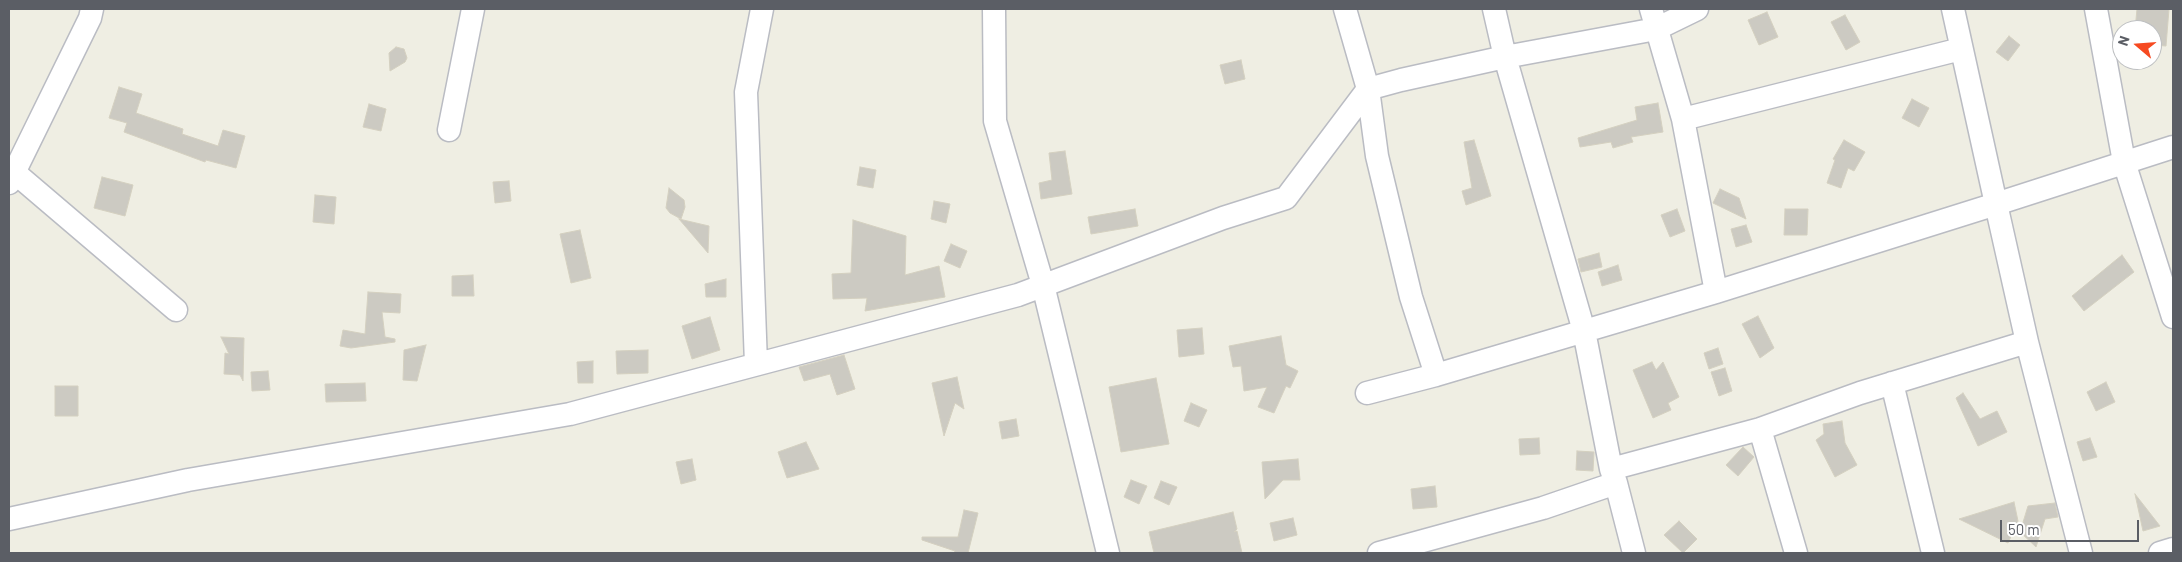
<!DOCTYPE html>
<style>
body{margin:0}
#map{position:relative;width:2182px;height:562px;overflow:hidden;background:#efeee3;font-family:Barlow,sans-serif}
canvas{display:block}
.frame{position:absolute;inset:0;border:10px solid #5b5e65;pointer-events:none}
.north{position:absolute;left:2112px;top:20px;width:50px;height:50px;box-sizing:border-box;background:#fff;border:1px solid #bdbfc1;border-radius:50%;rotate:288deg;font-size:14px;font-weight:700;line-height:20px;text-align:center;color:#5b5e65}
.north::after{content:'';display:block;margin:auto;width:18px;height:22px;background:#f64a21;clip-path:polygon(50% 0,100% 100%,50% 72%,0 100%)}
.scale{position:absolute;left:2000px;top:520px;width:139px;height:22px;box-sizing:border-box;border:2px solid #5b5e65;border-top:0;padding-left:6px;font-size:15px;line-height:18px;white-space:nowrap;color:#5b5e65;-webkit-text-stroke:4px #fff;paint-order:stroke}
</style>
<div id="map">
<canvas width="2182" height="562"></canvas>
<div class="frame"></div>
<div class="north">N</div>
<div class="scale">50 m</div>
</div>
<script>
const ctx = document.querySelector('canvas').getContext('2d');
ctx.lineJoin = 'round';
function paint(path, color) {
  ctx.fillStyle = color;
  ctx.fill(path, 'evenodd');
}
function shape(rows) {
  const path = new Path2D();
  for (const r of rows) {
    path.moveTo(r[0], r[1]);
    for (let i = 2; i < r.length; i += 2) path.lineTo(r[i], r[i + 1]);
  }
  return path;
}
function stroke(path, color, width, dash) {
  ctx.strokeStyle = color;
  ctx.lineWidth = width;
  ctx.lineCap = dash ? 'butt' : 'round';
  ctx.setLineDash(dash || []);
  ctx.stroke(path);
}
const building = shape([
 [2137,9,2169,9,2166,46,2152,45,2152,30,2135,30,2137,9],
 [1767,12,1778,37,1759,45,1748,20,1767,12],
 [1845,15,1860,42,1846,50,1831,22,1845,15],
 [2009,36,2020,45,2008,61,1996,52,2009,36],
 [396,47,404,49,407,58,405,62,390,71,389,53,396,47],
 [1241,60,1245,79,1225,84,1220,65,1241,60],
 [119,87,142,94,136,113,183,129,182,134,218,146,223,130,245,136,236,168,206,160,205,162,124,132,127,123,109,118,119,87],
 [1912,99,1929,108,1919,127,1902,118,1912,99],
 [1658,103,1663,132,1631,137,1633,142,1613,148,1611,142,1580,147,1578,138,1637,120,1635,107,1658,103],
 [369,104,386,109,381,131,363,127,369,104],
 [1474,140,1491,196,1466,205,1462,191,1472,188,1464,142,1474,140],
 [1844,140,1865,152,1854,171,1848,168,1841,188,1827,183,1835,160,1833,159,1844,140],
 [1065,151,1072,194,1041,199,1039,183,1052,180,1049,153,1065,151],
 [860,167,876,170,873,188,857,185,860,167],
 [102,177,133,185,125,216,94,208,102,177],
 [509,181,511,201,495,203,493,182,509,181],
 [669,188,684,200,685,207,681,219,670,213,666,208,669,188],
 [1720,189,1739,198,1746,219,1713,203,1720,189],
 [315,195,336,197,334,224,313,222,315,195],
 [934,201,950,204,946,223,931,219,934,201],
 [1135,209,1138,226,1091,234,1088,217,1135,209],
 [1677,209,1685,231,1670,237,1661,215,1677,209],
 [1785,209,1808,209,1807,235,1784,235,1785,209],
 [679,219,709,226,708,253,679,219],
 [853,220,906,236,905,275,939,266,945,297,865,311,867,298,833,299,832,274,851,273,853,220],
 [1746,225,1752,242,1736,247,1731,229,1746,225],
 [580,230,591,278,571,283,560,234,580,230],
 [951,244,967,251,960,268,944,261,951,244],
 [1599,253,1602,267,1581,272,1578,259,1599,253],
 [2122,255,2134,272,2084,311,2072,296,2122,255],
 [1618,265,1622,280,1602,286,1598,272,1618,265],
 [473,275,474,296,452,296,452,276,473,275],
 [726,279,726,297,706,297,705,284,726,279],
 [368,292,401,294,400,313,382,312,385,337,395,339,395,342,351,348,340,346,343,330,365,334,368,292],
 [1758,316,1774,348,1760,358,1742,324,1758,316],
 [710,317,720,350,692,359,682,326,710,317],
 [1202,328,1204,354,1179,357,1177,330,1202,328],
 [1281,336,1286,365,1298,371,1290,388,1286,386,1274,413,1258,407,1267,387,1244,391,1241,366,1233,367,1229,346,1281,336],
 [221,337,244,338,243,381,240,375,224,374,225,353,229,354,221,337],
 [426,345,417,381,403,380,404,350,426,345],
 [1718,348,1723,364,1709,369,1704,353,1718,348],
 [648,350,648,373,617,374,616,351,648,350],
 [844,355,855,389,837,395,830,374,804,381,799,367,844,355],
 [593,361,593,383,578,383,577,362,593,361],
 [1652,362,1656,370,1663,362,1679,397,1668,403,1671,410,1653,418,1633,370,1652,362],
 [1725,368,1732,391,1719,396,1711,372,1725,368],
 [268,371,270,390,252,391,251,372,268,371],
 [957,377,964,409,955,403,944,436,932,383,957,377],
 [1156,378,1169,444,1121,452,1109,387,1156,378],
 [2106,382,2115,402,2096,411,2087,392,2106,382],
 [365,383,366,401,326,402,325,384,365,383],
 [55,386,78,386,78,416,55,416,55,386],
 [1963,393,1980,419,1997,411,2007,432,1978,446,1956,398,1963,393],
 [1191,403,1207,410,1199,427,1184,421,1191,403],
 [1016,419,1019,436,1002,439,999,422,1016,419],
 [1842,421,1845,443,1857,465,1835,477,1816,440,1824,434,1823,424,1842,421],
 [1539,438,1540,454,1520,455,1519,439,1539,438],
 [2090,438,2097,457,2083,461,2077,442,2090,438],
 [806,442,819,469,787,478,778,452,806,442],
 [1743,447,1754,457,1738,476,1726,465,1743,447],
 [1577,451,1594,452,1593,471,1576,470,1577,451],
 [692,459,696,480,681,484,676,462,692,459],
 [1298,459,1300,480,1283,480,1265,499,1262,462,1298,459],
 [1131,480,1147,486,1139,504,1124,497,1131,480],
 [1161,481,1177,487,1169,505,1154,498,1161,481],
 [1435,486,1437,507,1413,509,1411,489,1435,486],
 [2135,494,2160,526,2143,531,2135,494],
 [2014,502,2018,521,2008,543,1959,519,2014,502],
 [2055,503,2058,517,2045,519,2036,547,2020,532,2028,506,2055,503],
 [964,510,978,513,968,553,954,553,955,551,922,540,922,537,958,537,964,510],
 [1233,512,1237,529,1234,532,1237,531,1242,553,1154,553,1149,532,1233,512],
 [1293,518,1297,535,1274,541,1270,523,1293,518],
 [1679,521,1697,539,1683,553,1664,535,1679,521]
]);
const street = shape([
 [994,9,995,121,1043,285,1108,553],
 [1345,9,1368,89,1377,156,1411,297,1436,375],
 [1494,9,1505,57,1584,331,1611,469],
 [1651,9,1683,119,1961,49],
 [2096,9,2124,162,2173,317],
 [1683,119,1716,292],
 [449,130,473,9],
 [14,172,176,310],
 [9,183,90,18,92,9],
 [2027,342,2081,553],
 [756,364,746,92,762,9],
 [1892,383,1933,553],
 [1367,393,1436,375,1716,292,1996,204,1953,9],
 [1760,429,1796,553],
 [1616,483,1634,553],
 [9,519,188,480,570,414,1018,295,1223,218,1286,198,1368,89,1401,80,1505,57,1656,29,1697,9],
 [1379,553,1543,508,1616,483,1611,469,1760,429,1860,393,2027,342,1996,204,2173,147],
 [2160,553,2173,549]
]);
paint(building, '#cccac2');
stroke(building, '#d4d0c0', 1);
stroke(street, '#babcc3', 25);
stroke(street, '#fff', 22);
</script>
